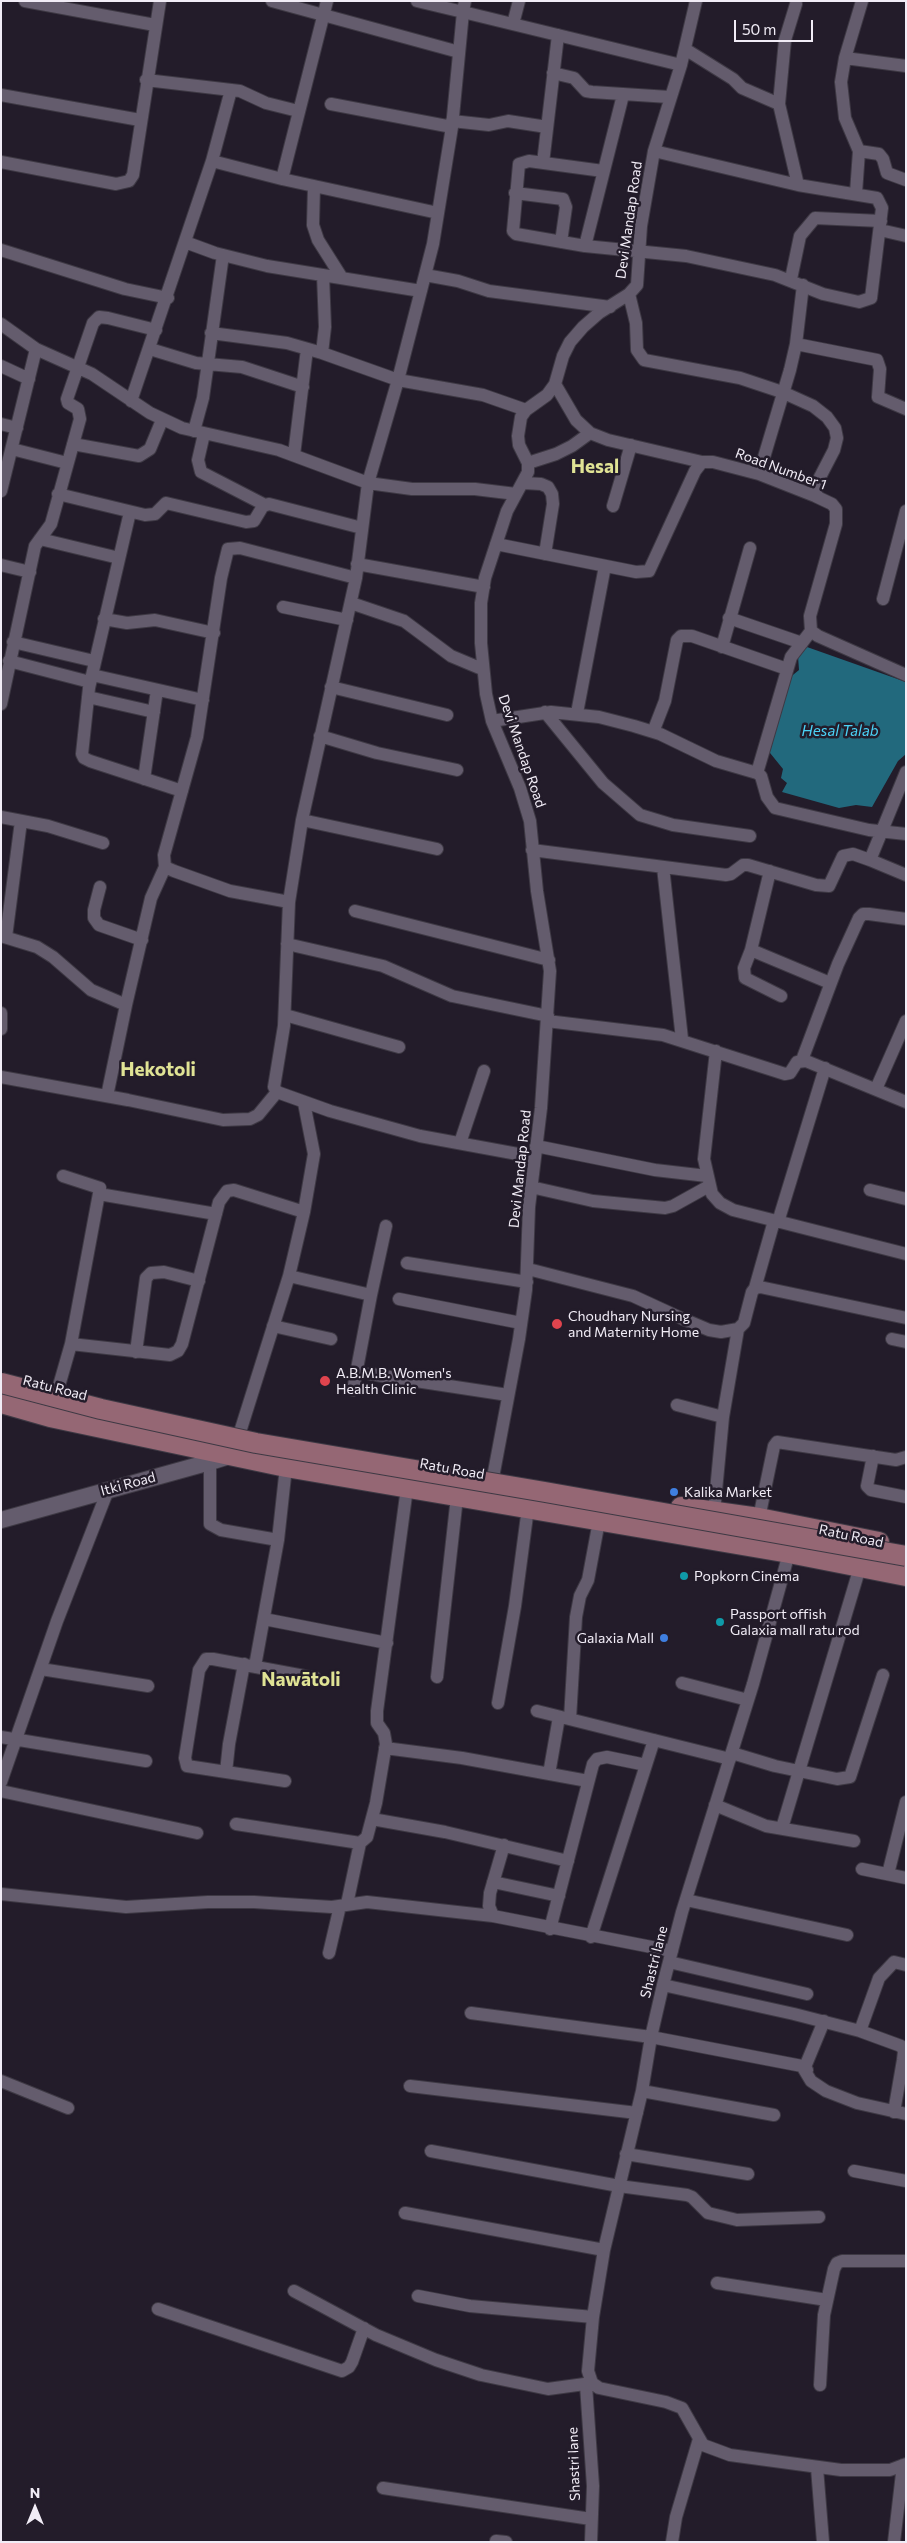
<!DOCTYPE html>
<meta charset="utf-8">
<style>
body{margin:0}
#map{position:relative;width:907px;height:2543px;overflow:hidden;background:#231c2a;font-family:Commissioner,sans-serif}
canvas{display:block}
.frame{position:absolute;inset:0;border:2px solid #f1ecf6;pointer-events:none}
.north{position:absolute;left:10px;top:2483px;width:50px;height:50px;-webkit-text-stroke:4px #231c2a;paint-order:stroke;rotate:0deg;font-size:14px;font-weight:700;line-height:20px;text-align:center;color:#f1ecf6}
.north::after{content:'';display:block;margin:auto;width:18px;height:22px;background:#f1ecf6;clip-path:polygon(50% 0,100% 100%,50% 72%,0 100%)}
.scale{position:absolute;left:734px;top:20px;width:79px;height:22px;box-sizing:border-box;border:2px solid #f1ecf6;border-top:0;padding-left:6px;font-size:15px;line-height:18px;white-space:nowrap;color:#f1ecf6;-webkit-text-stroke:4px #231c2a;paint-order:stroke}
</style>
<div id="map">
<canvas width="907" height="2543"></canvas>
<div class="frame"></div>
<div class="north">N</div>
<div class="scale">50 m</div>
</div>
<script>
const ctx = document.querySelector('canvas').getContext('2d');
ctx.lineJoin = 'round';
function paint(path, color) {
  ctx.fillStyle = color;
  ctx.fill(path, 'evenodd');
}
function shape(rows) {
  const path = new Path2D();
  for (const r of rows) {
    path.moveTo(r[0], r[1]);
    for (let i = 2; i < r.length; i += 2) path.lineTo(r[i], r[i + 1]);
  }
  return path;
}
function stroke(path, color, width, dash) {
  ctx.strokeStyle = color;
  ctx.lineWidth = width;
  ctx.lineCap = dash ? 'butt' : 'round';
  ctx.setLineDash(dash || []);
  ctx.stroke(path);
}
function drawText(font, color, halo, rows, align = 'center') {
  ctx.font = font + ' Commissioner,sans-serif';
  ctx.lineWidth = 5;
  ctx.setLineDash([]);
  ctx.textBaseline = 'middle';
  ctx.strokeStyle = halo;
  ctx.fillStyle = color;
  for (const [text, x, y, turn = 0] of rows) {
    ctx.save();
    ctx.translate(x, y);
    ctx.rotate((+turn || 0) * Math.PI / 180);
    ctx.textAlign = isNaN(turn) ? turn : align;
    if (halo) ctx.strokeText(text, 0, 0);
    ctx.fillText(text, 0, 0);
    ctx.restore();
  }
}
const water = shape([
 [807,647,906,682,906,754,898,761,872,807,856,805,839,808,782,792,787,783,781,778,783,769,766,748,788,679,799,670,798,656]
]);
const minor = shape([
 [25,1,155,25],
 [272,1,459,52],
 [327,1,282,179,438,213],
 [417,1,463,12,452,127,433,244,398,380,368,483,356,578,302,820,289,902,284,1026,274,1087,277,1092,330,1111,420,1136,534,1157],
 [465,1,463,12,681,65],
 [796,4,785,40,779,104,798,185],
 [513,24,519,1],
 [685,49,733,79,742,88,779,104],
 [845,58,906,66],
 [553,73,574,78,586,91,592,92,669,97],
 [146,80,240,91,266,103,298,111],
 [1,95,140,120],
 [331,104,452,127],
 [452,121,489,125,508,121,547,127],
 [859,151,879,154,883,159,887,173,906,180],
 [212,161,231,90],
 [1,162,116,184,129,181,133,175,160,1],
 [543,163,558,35],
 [603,171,529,161,519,164,513,231,516,234,585,246,686,256,775,275,823,294,859,302,871,298,882,208,877,198,798,185,654,151],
 [314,186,313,225,318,240,342,278],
 [515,193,563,199,566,207,561,242],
 [856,193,859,151,845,118,841,82,845,58,862,1],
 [880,230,906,236],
 [185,242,215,253,267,266,421,291],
 [585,246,623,95],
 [1,250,125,289,168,298],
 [425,275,458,281,489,291,610,307],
 [791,279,800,236,815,218,881,221],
 [629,294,636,323,637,350,644,360,740,378,782,392,813,406,827,417,835,428,837,438,834,450,820,477,815,496],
 [1,324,36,349,92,374,150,413,182,428,279,450,368,483,412,489,475,489,516,494],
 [211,333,287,343,322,353,398,380,483,395,526,410],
 [796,344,877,360,880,369,878,397,906,409],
 [150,349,196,363,242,367,303,387],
 [322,353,325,327,323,275],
 [1,366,29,379],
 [555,384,576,420,590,433,608,440,702,462],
 [131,401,212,161,282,179],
 [1,424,17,428],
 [194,431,203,398,223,255],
 [204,434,198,460,201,472,265,505],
 [73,444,139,456,150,449,162,420],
 [12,449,67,463],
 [294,455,307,349],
 [528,463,556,454,572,446,590,433],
 [759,474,790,370,796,344,803,285],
 [524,483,541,484,548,487,552,494,553,504,545,554],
 [1,491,36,349],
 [58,494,145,515,155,514,166,503,246,522,254,521,263,506,269,504,362,528],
 [613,506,631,445],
 [130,512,89,688,82,754,84,758,90,761,182,791],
 [40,539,119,558],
 [496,544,636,572,649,571,695,471,702,462,713,462,759,474,815,496,832,504,836,509,836,524,810,616,811,631,818,636,906,675],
 [357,564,484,587],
 [1,565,30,572],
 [883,599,906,511],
 [351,603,404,621,451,656,482,669],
 [283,607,347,620],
 [729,618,802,643],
 [104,619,127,623,155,620,214,633],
 [13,642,94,661],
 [722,647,750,548],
 [9,661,90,682],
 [92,675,203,700],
 [331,687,447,715],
 [88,697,154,712],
 [1,704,35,546,51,524,80,419,78,409,68,403,67,399,93,323,99,317,108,318,156,330],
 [545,712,603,783,640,815,673,825,750,836],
 [577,713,605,566],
 [492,721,551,712,599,717,634,726,660,734,716,761,757,773,761,776,767,797,775,808,869,830,906,834],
 [653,732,665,701,677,640,681,636,692,636,787,669],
 [320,736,377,753,457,770],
 [757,773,791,657,811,631],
 [144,779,157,690],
 [1,817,48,826,103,843],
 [302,820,437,849],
 [532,850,726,875,731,874,743,865,748,865,816,885,829,886,843,856,853,854,870,860,906,772],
 [870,860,906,875],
 [663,867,682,1039],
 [770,871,751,950,830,983],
 [100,887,94,910,94,918,99,925,142,940],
 [289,902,230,891,174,871,165,867,164,855,197,737,221,578,228,549,240,548,356,578],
 [355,911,549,960],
 [1,936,37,947,53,957,91,990,126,1005],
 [6,937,21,821],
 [287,944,383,966,452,996,548,1016],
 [751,950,744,968,745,978,781,996],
 [1,1013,1,1029],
 [285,1015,399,1047],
 [547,1021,663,1035,785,1074,790,1073,797,1062,806,1061,906,1102],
 [716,1051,704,1159,712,1194,720,1203,733,1210,906,1254],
 [802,1060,838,964,859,918,863,914,869,914,906,919],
 [1,1077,128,1100,223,1120,250,1119,258,1115,277,1092],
 [876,1089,906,1021],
 [107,1096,126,1005,151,898,165,867],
 [460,1143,484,1071],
 [536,1146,655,1170,707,1176],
 [63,1176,100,1188,71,1344],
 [531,1187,593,1201,665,1208,673,1206,709,1186],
 [870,1190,906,1199],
 [99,1194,216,1214],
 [778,1222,825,1068],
 [407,1263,527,1282],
 [528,1269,633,1296,683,1319,709,1330,721,1332,738,1329,744,1323,752,1292,755,1288,760,1287,906,1318],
 [289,1276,371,1295,353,1390],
 [755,1288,774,1221],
 [371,1295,386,1226],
 [399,1299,521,1323],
 [273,1326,331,1339],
 [892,1339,906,1342],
 [136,1352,146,1278,151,1273,164,1272,199,1281],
 [370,1374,508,1395],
 [677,1405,723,1417,714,1512],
 [50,1417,71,1344,170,1355,178,1351,182,1344,219,1202,227,1191,234,1190,304,1212],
 [723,1417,738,1329],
 [240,1432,289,1276,304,1212,314,1154,304,1103],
 [873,1456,867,1486,871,1490,906,1497],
 [210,1462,210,1524,221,1530,278,1540],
 [491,1488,519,1339,526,1290,529,1207,541,1108,550,971,537,891,530,821,520,788,492,721,486,694,481,643,481,603,485,578,507,511,528,472,528,463,519,445,518,436,521,417,526,410,547,395,555,384,563,356,570,342,583,327,599,313,629,294,637,285,641,226,654,151,681,65,696,1],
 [759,1518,774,1446,777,1442,896,1460,906,1457],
 [789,1553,753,1684,682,1912,663,1985,651,2037,642,2091,604,2250,593,2317,588,2371,592,2383,599,2388,666,2402,682,2408,703,2445,730,2455,841,2470,890,2470,906,2464],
 [264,1619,387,1643],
 [255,1666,278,1540,286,1467],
 [41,1669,148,1686],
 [437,1677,457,1497],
 [682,1683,748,1700],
 [498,1703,515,1606,528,1508],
 [537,1711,730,1759],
 [570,1719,576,1617,580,1596,588,1580,599,1521],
 [1,1737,146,1761],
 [385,1748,462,1758,588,1781],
 [732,1753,775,1766,837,1779,850,1777,883,1675],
 [226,1772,229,1744,244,1664],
 [549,1774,559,1717],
 [285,1781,187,1766,185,1758,199,1670,206,1659,213,1659,315,1678],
 [1,1782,57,1621,108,1490],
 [1,1791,197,1833],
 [715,1805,766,1826,854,1841],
 [372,1819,445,1832,568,1861],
 [236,1824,360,1843,367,1837,376,1803,386,1744,384,1733,377,1723,377,1711,407,1488],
 [782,1828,860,1567],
 [504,1845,490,1893,489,1906,493,1916,672,1951],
 [862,1869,906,1878],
 [888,1874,906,1802],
 [493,1882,559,1896],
 [1,1894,126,1907,208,1902,254,1902,332,1907,367,1902,493,1916],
 [686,1900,847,1935],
 [347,1904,360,1843],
 [550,1929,593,1764,597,1759,607,1757,646,1765],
 [591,1937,654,1740],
 [329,1953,340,1906],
 [669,1962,807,1994],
 [663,1985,794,2014,860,2031,901,2046,904,2051,903,2060,894,2112],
 [471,2013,651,2037,802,2066,811,2081,826,2091,857,2103,906,2114],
 [860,2031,879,1978,894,1962,906,1965],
 [807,2070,805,2067,824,2021],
 [1,2081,68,2108],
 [410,2086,637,2113],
 [642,2091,774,2115],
 [431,2151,619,2186,687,2195,692,2197,708,2213,737,2220,819,2217],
 [626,2154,748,2174],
 [854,2171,906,2181],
 [405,2213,604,2250],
 [717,2283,827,2300],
 [294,2291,376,2335,436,2360,481,2375,548,2389,592,2383],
 [418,2296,470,2306,593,2317],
 [158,2309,342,2371,349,2367,352,2362,364,2328],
 [586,2385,593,2486,591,2542],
 [820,2385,824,2315,834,2269,837,2263,842,2261,906,2261],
 [817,2468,823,2542],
 [383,2488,591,2519],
 [496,2541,506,2542],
 [672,2542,676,2517,699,2439],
 [894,2542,903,2465]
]);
const tertiary = shape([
 [1,1520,210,1462,229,1456,231,1452]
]);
const primary = shape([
 [1,1403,50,1417,286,1467,789,1553,906,1576],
 [681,1507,759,1518,879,1542]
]);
const primaryBridge = shape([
 [1,1383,101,1409,256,1443,545,1492,906,1556]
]);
const markers = [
 [557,1324,6,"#e0444e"],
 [325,1381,6,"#e0444e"],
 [674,1492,5,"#3f7fe0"],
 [684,1576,5,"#0f9aa8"],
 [720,1622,5,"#0f9aa8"],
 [664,1638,5,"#3f7fe0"]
];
const streetNames = [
 ["Devi Mandap Road",629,220,-82],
 ["Road Number 1",781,469,20],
 ["Devi Mandap Road",522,751,71],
 ["Devi Mandap Road",520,1169,-84],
 ["Ratu Road",55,1388,14],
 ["Ratu Road",452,1469,10],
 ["Itki Road",128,1484,-15],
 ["Ratu Road",851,1536,12],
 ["Shastri lane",654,1962,-76],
 ["Shastri lane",574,2464,-92]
];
const poiNames = [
 ["Choudhary Nursing",568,1316],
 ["and Maternity Home",568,1332],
 ["A.B.M.B. Women's",336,1373],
 ["Health Clinic",336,1389],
 ["Kalika Market",684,1492],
 ["Popkorn Cinema",694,1576],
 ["Passport offish",730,1614],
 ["Galaxia mall ratu rod",730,1630],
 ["Galaxia Mall",654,1638,"right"]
];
const waterNames = [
 ["Hesal Talab",840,731]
];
const districtNames = [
 ["Hesal",595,467],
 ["Hekotoli",158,1070],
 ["Nawātoli",301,1680]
];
paint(water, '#22697d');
stroke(minor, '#3e3944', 14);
stroke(tertiary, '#3e3944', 18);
stroke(primary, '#3e3944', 22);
stroke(minor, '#645c6d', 12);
stroke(tertiary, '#645c6d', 16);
stroke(primary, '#956774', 20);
stroke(primaryBridge, '#3e3944', 22, []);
stroke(primaryBridge, '#956774', 20);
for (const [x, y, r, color] of markers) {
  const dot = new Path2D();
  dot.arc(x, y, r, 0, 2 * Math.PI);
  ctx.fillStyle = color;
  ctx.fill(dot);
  stroke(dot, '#231c2a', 2);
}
drawText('14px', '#f1ecf6', '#231c2a', streetNames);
drawText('14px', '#f1ecf6', '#231c2a', poiNames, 'left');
drawText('italic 15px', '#4bd2f6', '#231c2a', waterNames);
drawText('bold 19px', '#e0e395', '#231c2a', districtNames);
</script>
